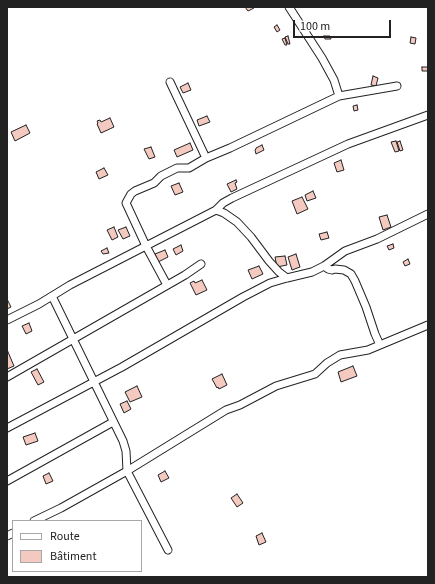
<!DOCTYPE html>
<meta charset="utf-8">
<style>
body{margin:0}
#map{position:relative;width:435px;height:584px;overflow:hidden;background:#fff;font-family:"Source Sans 3",sans-serif}
canvas{display:block}
.frame{position:absolute;inset:0;border:8px solid #222;pointer-events:none}
.legend{position:absolute;left:12px;top:520px;width:130px;height:52px;box-sizing:border-box;background:#fff;border:1px solid #a7a7a7;margin:0;padding:5px 7px;list-style:none;font-size:12px;color:#222}
.legend li{display:flex;align-items:center;gap:8px;height:20px}
.legend b{width:20px;border:1px solid #a7a7a7}
.scale{position:absolute;left:293px;top:20px;width:98px;height:18px;box-sizing:border-box;border:2px solid #222;border-top:0;padding-left:5px;font-size:12px;line-height:14px;white-space:nowrap;color:#222;-webkit-text-stroke:3px #fff;paint-order:stroke}
</style>
<div id="map">
<canvas width="435" height="584"></canvas>
<div class="frame"></div>
<ul class="legend">
<li><b style="height:5px;background:#fff"></b>Route</li>
<li><b style="height:11px;background:#f3c9c0"></b>Bâtiment</li>
</ul>
<div class="scale">100 m</div>
</div>
<script>
const ctx = document.querySelector('canvas').getContext('2d');
ctx.lineJoin = 'round';
function paint(path, color) {
  ctx.fillStyle = color;
  ctx.fill(path, 'evenodd');
}
function shape(rows) {
  const path = new Path2D();
  for (const r of rows) {
    path.moveTo(r[0], r[1]);
    for (let i = 2; i < r.length; i += 2) path.lineTo(r[i], r[i + 1]);
  }
  return path;
}
function stroke(path, color, width, dash) {
  ctx.strokeStyle = color;
  ctx.lineWidth = width;
  ctx.lineCap = dash ? 'butt' : 'round';
  ctx.setLineDash(dash || []);
  ctx.stroke(path);
}
const building = shape([
 [245,7,253,7,254,8,248,11,245,7],
 [277,25,280,30,277,32,274,27,277,25],
 [288,36,290,44,288,44,285,37,288,36],
 [324,36,330,36,331,39,325,39,324,36],
 [411,37,416,38,415,44,410,43,411,37],
 [285,38,287,45,285,45,282,39,285,38],
 [422,67,428,67,428,71,422,71,422,67],
 [373,76,378,78,376,86,371,85,373,76],
 [188,83,191,90,183,93,180,87,188,83],
 [357,105,358,110,354,111,353,106,357,105],
 [207,116,210,122,199,126,197,120,207,116],
 [110,118,114,127,101,133,97,124,98,123,97,121,100,120,101,122,110,118],
 [26,125,30,133,15,141,11,132,26,125],
 [396,141,399,151,395,152,391,142,396,141],
 [400,141,403,150,400,151,397,142,400,141],
 [190,143,193,150,177,157,174,150,190,143],
 [262,145,264,150,256,154,255,150,256,149,256,148,262,145],
 [151,147,155,157,149,159,144,149,151,147],
 [341,160,344,170,337,172,334,163,341,160],
 [104,168,108,175,99,179,96,172,104,168],
 [236,180,237,182,235,183,237,189,231,192,227,184,236,180],
 [179,183,183,192,175,195,171,186,179,183],
 [313,191,316,198,307,201,305,195,313,191],
 [302,197,308,209,297,214,292,201,302,197],
 [387,215,391,227,383,230,379,217,387,215],
 [114,227,118,237,112,240,107,230,114,227],
 [126,227,130,236,123,239,118,230,126,227],
 [327,232,329,238,321,240,319,234,327,232],
 [393,244,394,248,389,250,387,246,393,244],
 [181,245,183,251,176,255,173,249,181,245],
 [107,248,109,253,103,254,101,251,107,248],
 [165,250,168,257,158,262,155,254,165,250],
 [296,254,300,267,292,270,288,257,296,254],
 [285,256,287,265,277,267,275,257,285,256],
 [408,259,410,264,405,266,403,262,408,259],
 [259,266,263,274,252,279,248,270,259,266],
 [202,280,207,290,196,295,190,283,194,281,195,283,202,280],
 [7,299,11,307,7,309,7,299],
 [29,323,32,331,26,334,22,326,29,323],
 [8,352,14,366,7,369,7,353,8,352],
 [353,366,357,376,341,382,338,372,353,366],
 [37,369,44,382,38,385,31,372,37,369],
 [222,374,227,385,219,389,218,387,217,388,212,379,222,374],
 [137,386,142,397,130,402,125,392,137,386],
 [127,401,131,409,124,413,120,404,127,401],
 [35,433,38,441,26,445,23,437,35,433],
 [165,471,169,478,161,482,158,475,165,471],
 [49,473,53,481,46,484,43,476,49,473],
 [237,494,243,503,237,507,231,498,237,494],
 [262,533,266,542,259,545,256,536,262,533]
]);
const minor = shape([
 [289,7,322,58,334,80,339,96],
 [170,82,206,158],
 [216,210,224,213,237,222,251,237,269,261,279,272,287,278],
 [324,266,328,269,332,270,335,269,344,270,351,274,355,281,366,307,375,334,380,345],
 [167,285,146,246,126,203,131,194,135,191,154,183,161,176,177,168,189,168,206,158,230,148,339,96,397,86],
 [52,296,123,441,126,451,127,471,168,550],
 [7,320,39,304,70,285,216,210,223,203,232,198,348,144,428,115],
 [7,377,185,275,201,264],
 [7,428,122,367,243,297,270,283,287,278,312,272,324,266,345,251,377,239,428,214],
 [7,481,113,422],
 [34,521,61,508,127,471,226,410,240,405,276,386,315,374,327,363,340,355,368,350,428,325],
 [7,536,13,533]
]);
paint(building, '#f3c9c0');
stroke(building, '#222', 1);
stroke(minor, '#222', 9);
stroke(minor, '#fff', 7);
</script>
